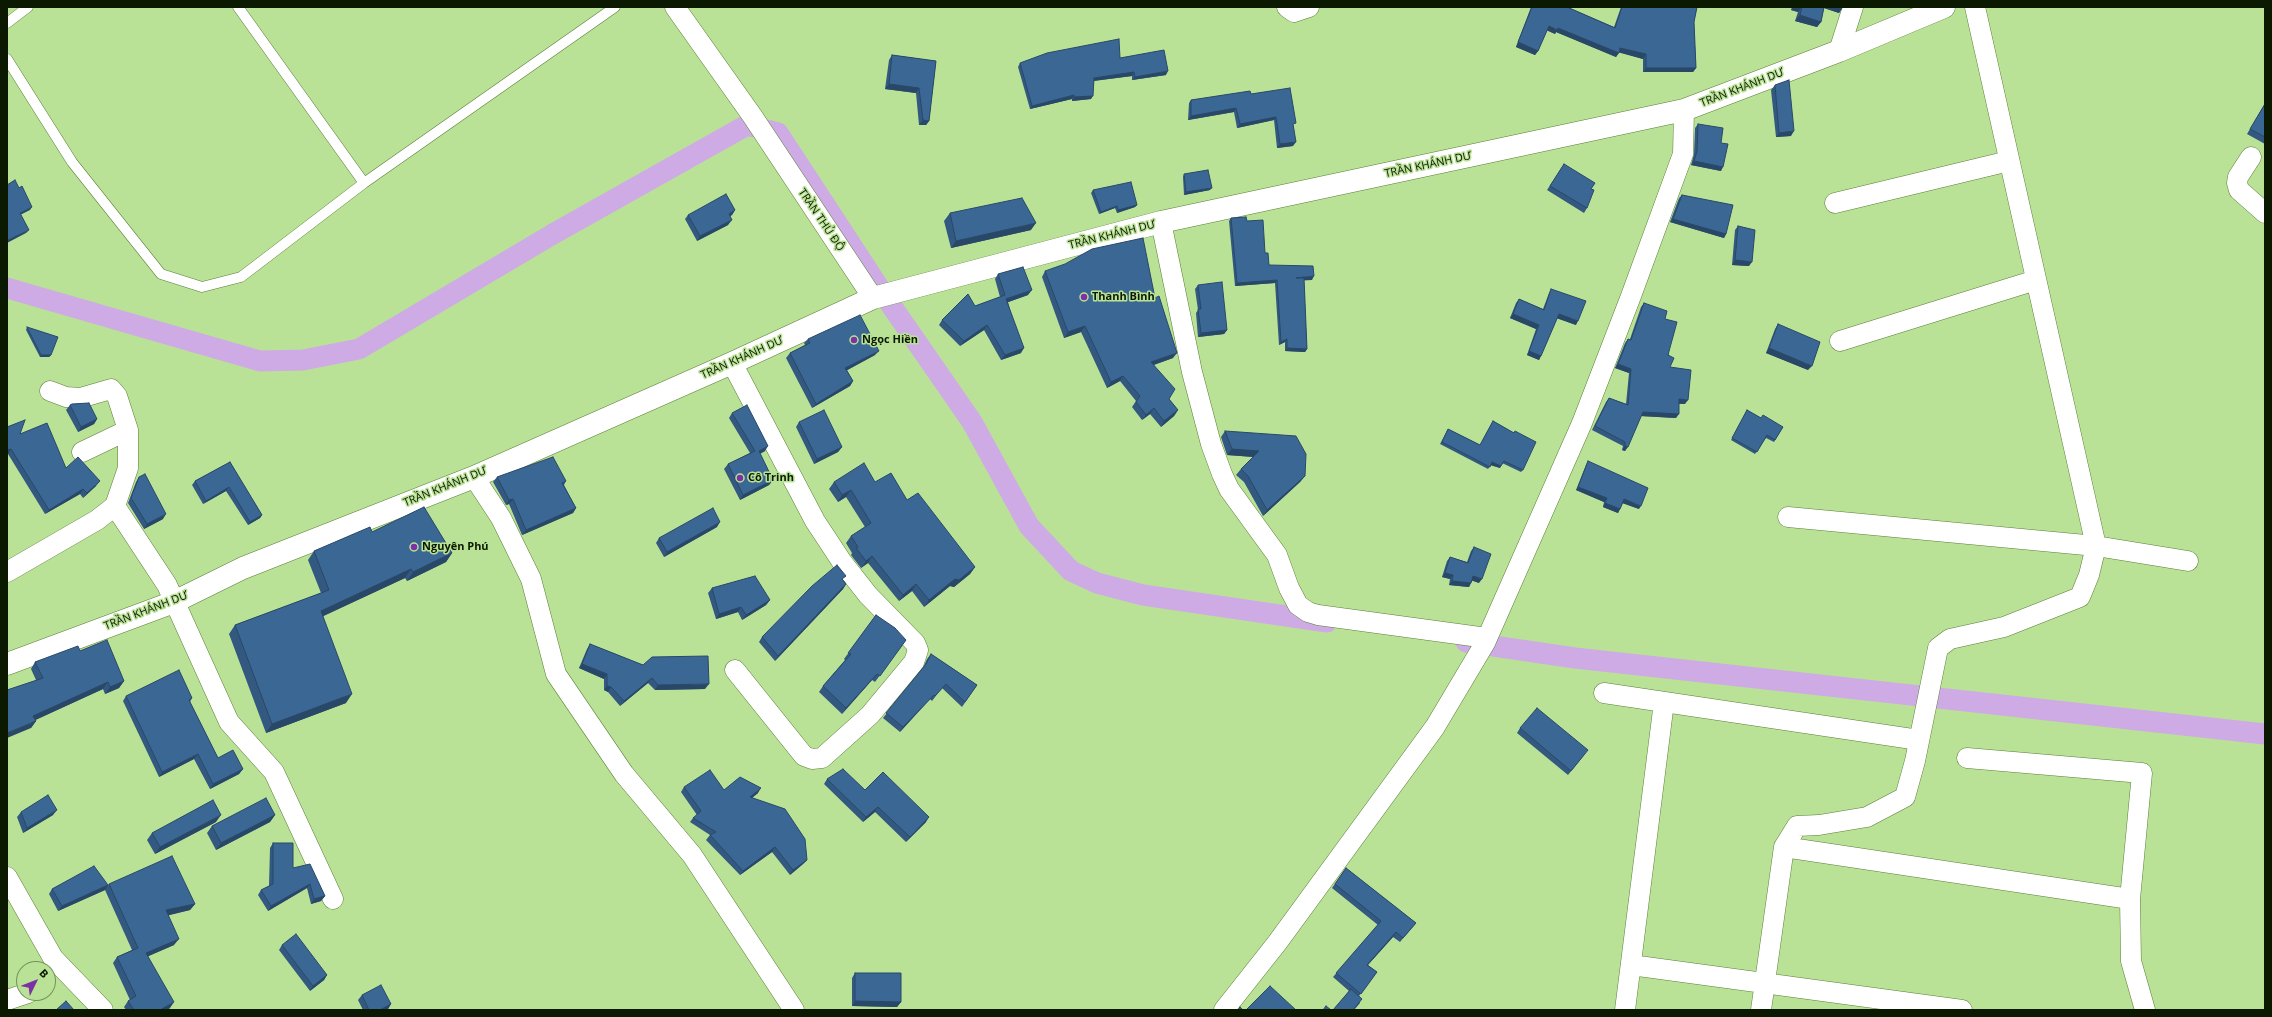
<!DOCTYPE html>
<meta charset="utf-8">
<style>
body{margin:0}
#map{position:relative;width:2272px;height:1017px;overflow:hidden;background:#bae296;font-family:"Open Sans",sans-serif}
canvas{display:block}
.frame{position:absolute;inset:0;border:8px solid #0b1900;pointer-events:none}
.north{position:absolute;left:16px;top:961px;width:40px;height:40px;box-sizing:border-box;background:#bae296;border:1px solid #74925a;border-radius:50%;rotate:47deg;font-size:11px;font-weight:700;line-height:16px;text-align:center;color:#0b1900}
.north::after{content:'';display:block;margin:auto;width:14px;height:18px;background:#7c32a4;clip-path:polygon(50% 0,100% 100%,50% 72%,0 100%)}
</style>
<div id="map">
<canvas width="2272" height="1017"></canvas>
<div class="frame"></div>
<div class="north">B</div>
</div>
<script>
const ctx = document.querySelector('canvas').getContext('2d');
ctx.lineJoin = 'round';
function shape(rows) {
  const path = new Path2D();
  for (const r of rows) {
    path.moveTo(r[0], r[1]);
    for (let i = 2; i < r.length; i += 2) path.lineTo(r[i], r[i + 1]);
  }
  return path;
}
function stroke(path, color, width, dash) {
  ctx.strokeStyle = color;
  ctx.lineWidth = width;
  ctx.lineCap = dash ? 'butt' : 'round';
  ctx.setLineDash(dash || []);
  ctx.stroke(path);
}
function paint(path, color) {
  ctx.fillStyle = color;
  ctx.fill(path, 'evenodd');
}
function drawText(font, color, halo, rows, align = 'center') {
  ctx.font = font + ' "Open Sans",sans-serif';
  ctx.lineWidth = 3;
  ctx.setLineDash([]);
  ctx.textBaseline = 'middle';
  ctx.strokeStyle = halo;
  ctx.fillStyle = color;
  for (const [text, x, y, turn = 0] of rows) {
    ctx.save();
    ctx.translate(x, y);
    ctx.rotate((+turn || 0) * Math.PI / 180);
    ctx.textAlign = isNaN(turn) ? turn : align;
    if (halo) ctx.strokeText(text, 0, 0);
    ctx.fillText(text, 0, 0);
    ctx.restore();
  }
}
const canal = shape([
 [7,288,260,361,303,360,359,349,553,234,747,125,778,133,884,295,972,422,1029,526,1071,571,1097,583,1143,595,1327,622],
 [1466,642,1575,658,2265,734]
]);
const service = shape([
 [238,7,364,183],
 [7,23,28,7],
 [7,59,72,162,161,274,202,287,241,277,364,183,615,7]
]);
const minor = shape([
 [675,7,753,117,873,298],
 [1287,7,1294,12,1309,7],
 [1839,51,1853,7],
 [2251,157,2238,177,2237,183,2239,190,2265,213],
 [1835,203,2009,161],
 [1161,222,1192,372,1211,444,1222,474,1229,489,1277,555,1289,588,1298,605,1308,612,1318,615,1487,638],
 [1840,341,2036,280],
 [732,363,815,521,842,562,868,595,915,643,918,650,914,662,870,715,822,758,812,759,804,756,735,670],
 [50,391,66,397,80,398,111,389,117,396,128,430,128,468,115,506,167,585,229,722,274,772,333,899],
 [82,452,128,430],
 [474,477,501,518,531,579,556,674,624,774,692,855,794,1010],
 [1788,517,2096,546,2188,561],
 [7,572,97,520,115,506],
 [1604,693,1919,740],
 [1967,758,2142,773,2130,899,2131,961,2145,1010],
 [1784,847,2130,899],
 [7,877,53,958,103,1010],
 [1631,965,1962,1010],
 [7,1000,28,993],
 [1224,1010,1277,943,1435,727,1485,643,1582,423,1631,296,1683,154,1684,110],
 [1625,1010,1664,702],
 [1761,1010,1784,847,1797,826,1819,825,1867,817,1905,797,1915,761,1938,648,1950,639,2004,627,2080,597,2089,575,2096,546,1975,7]
]);
const tertiary = shape([
 [7,664,174,602,243,568,474,477,732,363,873,298,1161,222,1684,110,1839,51,1944,7]
]);
const wall = shape([
 [1531,7,1567,7,1614,27,1621,7,1697,7,1694,22,1696,68,1693,72,1643,72,1643,59,1619,52,1616,57,1556,32,1555,34,1547,30,1538,51,1535,55,1516,47],
 [1792,7,1843,7,1839,13,1824,8,1821,22,1817,27,1795,21,1798,12,1791,10],
 [892,55,936,61,929,121,926,125,919,125,916,93,885,89,889,60],
 [1120,58,1166,75,1132,80,1132,76,1094,81,1091,99,1072,101,1072,99,1030,109,1018,67,1020,63],
 [1775,85,1791,136,1776,137,1771,90],
 [1251,94,1293,126,1293,146,1277,148,1274,120,1237,128,1234,112,1188,120,1189,103,1191,100],
 [2265,103,2265,144,2247,134],
 [1698,124,1721,171,1691,165,1694,154,1695,128],
 [1564,164,1591,189,1587,208,1584,213,1547,190],
 [1184,174,1210,190,1184,195,1183,177],
 [1093,190,1137,205,1135,207,1117,213,1115,208,1099,214,1091,193],
 [1682,195,1726,234,1724,238,1670,222,1679,198],
 [735,210,732,215,730,216,728,225,697,241,685,219,688,215],
 [950,213,1031,230,951,248,944,221],
 [1231,218,1247,221,1265,253,1269,265,1312,280,1304,280,1307,349,1305,352,1285,351,1285,342,1279,345,1275,283,1235,286,1229,221],
 [1738,226,1749,266,1732,265,1735,230],
 [1045,271,1155,298,1173,358,1154,365,1169,399,1178,410,1174,416,1161,427,1150,414,1142,420,1132,407,1136,401,1120,381,1107,388,1081,332,1064,338,1042,277],
 [998,274,1028,295,1008,302,1021,353,1001,360,984,330,960,346,939,325,942,320,975,306,1000,297,995,279],
 [1198,285,1227,330,1224,334,1198,337,1196,313,1198,310,1195,289],
 [1551,289,1576,325,1557,318,1539,360,1527,355,1536,329,1510,318,1516,303,1519,299,1543,309,1549,293],
 [1644,303,1665,319,1670,367,1685,404,1679,404,1676,418,1641,416,1625,451,1622,450,1623,446,1592,430,1606,402,1609,398,1626,404,1629,373,1615,368,1625,343,1628,339,1630,339,1641,307],
 [1778,324,1808,370,1766,353,1775,329],
 [27,327,51,355,49,357,40,357,26,330],
 [808,339,875,355,847,370,853,381,850,386,812,408,786,358,790,353,805,345,804,343],
 [70,405,97,419,94,424,78,432,66,410],
 [1747,410,1761,418,1783,427,1774,442,1766,438,1755,454,1731,440],
 [732,413,765,451,760,454,773,480,769,485,740,500,724,469,728,464,750,453,729,418],
 [1493,421,1514,433,1515,431,1523,470,1521,472,1502,463,1500,468,1491,465,1488,469,1440,444,1448,429,1480,445],
 [799,422,842,447,838,452,814,464,796,427],
 [7,427,20,434,66,468,96,486,83,498,80,494,45,514,8,454,7,454],
 [1225,431,1305,476,1300,482,1263,516,1244,482,1236,475,1241,469,1253,457,1227,455,1221,437],
 [1588,461,1639,509,1623,503,1618,513,1603,507,1604,502,1576,490,1586,465],
 [230,462,262,515,260,518,248,525,226,491,203,504,192,485,195,481],
 [139,477,163,519,144,529,128,503,136,482],
 [497,477,566,481,564,485,576,508,573,513,522,535,509,504,506,505,493,482],
 [834,482,875,482,907,500,975,567,970,574,954,587,950,586,924,607,912,591,899,601,868,563,861,568,851,555,852,553,846,543,851,536,865,527,846,497,838,502,829,489],
 [717,527,664,557,656,543,659,538],
 [372,532,452,553,446,562,407,581,405,578,323,616,346,703,266,733,229,634,235,625,321,593,308,560,314,551],
 [1474,547,1479,583,1472,580,1469,587,1449,585,1450,579,1442,577,1447,561,1450,557,1467,562,1471,551],
 [843,580,846,584,843,589,775,661,759,642,762,637],
 [712,588,770,600,766,605,742,620,738,612,716,619,708,593],
 [876,615,906,640,875,682,872,680,842,714,819,692,823,686,845,660,844,659],
 [590,644,643,665,705,689,655,690,648,683,620,706,608,692,604,690,604,679,579,668,587,649],
 [80,651,124,681,119,688,105,694,103,689,35,720,36,721,31,728,36,680,31,669,35,662],
 [931,654,977,685,962,707,942,688,932,701,930,699,900,732,883,718,923,668,927,659],
 [126,696,192,698,190,702,218,758,243,769,239,774,210,789,194,759,159,777,123,701],
 [1520,728,1585,754,1568,775,1517,733],
 [827,779,865,790,926,822,906,842,875,812,863,822,824,784],
 [684,787,758,793,752,798,807,860,803,864,790,875,772,852,740,875,706,840,710,835,690,822,693,818,697,815,681,792],
 [21,812,53,815,23,833,17,817],
 [275,815,270,822,216,850,207,833,212,826],
 [216,822,155,854,147,840,152,833],
 [273,843,293,868,325,896,321,901,311,904,307,888,268,911,258,895,261,890,269,886,270,848],
 [1346,868,1416,923,1400,942,1393,937,1368,965,1377,972,1359,996,1360,1003,1354,1010,1333,1010,1349,991,1333,977,1378,925,1332,888],
 [109,884,195,904,190,910,168,915,174,945,148,956,170,1008,167,1010,126,1010,124,1007,128,1001,130,1000,113,963,117,957,132,950,105,890,58,911,49,894,52,889,108,885],
 [282,945,327,975,324,980,310,991,279,950],
 [855,973,901,1002,897,1007,852,1006,852,978],
 [362,995,391,1004,388,1009,385,1010,363,1010,358,1000]
]);
const shadedWall = shape([
 [1793,7,1802,7,1798,12,1791,10],
 [1821,7,1843,7,1839,13],
 [1800,15,1821,22,1817,27,1795,21],
 [1549,26,1558,28,1619,53,1616,57,1556,32,1555,34,1546,30],
 [1518,42,1538,51,1535,55,1516,47],
 [1620,48,1646,54,1643,59,1617,52],
 [1646,68,1696,68,1693,72,1643,72],
 [1168,71,1166,75,1132,80,1135,77],
 [1134,72,1132,76,1092,81,1094,78],
 [889,84,919,88,916,93,885,89],
 [1074,95,1072,99,1030,109,1032,106],
 [1093,96,1091,99,1072,101,1074,97],
 [1236,108,1234,112,1188,120,1191,116],
 [1276,117,1274,120,1237,128,1240,124],
 [923,120,929,121,926,125,919,125],
 [1794,131,1791,136,1776,137,1779,133],
 [1296,142,1293,146,1277,148,1280,144],
 [1694,161,1723,167,1721,171,1691,165],
 [1212,188,1210,190,1184,195,1186,192],
 [1137,205,1135,207,1117,213,1118,210],
 [1117,206,1115,208,1099,214,1101,212],
 [32,207,30,210,18,216,20,213],
 [735,210,732,215,725,219,729,214],
 [1673,219,1726,234,1724,238,1670,222],
 [732,220,728,225,697,241,700,236],
 [1036,223,1031,230,951,248,956,241],
 [29,230,26,233,7,243,8,240],
 [1735,260,1752,262,1749,266,1732,265],
 [1314,276,1312,280,1293,281,1296,278],
 [1277,280,1275,283,1235,286,1237,283],
 [1032,290,1028,295,1003,304,1006,299],
 [1513,314,1539,325,1536,329,1510,318],
 [1559,314,1578,321,1576,325,1556,318],
 [987,325,984,330,960,346,964,341],
 [1085,326,1081,332,1064,338,1068,332],
 [1227,330,1224,334,1198,337,1201,333],
 [1287,339,1285,342,1279,345,1281,342],
 [1024,348,1021,353,1001,360,1005,355],
 [1287,348,1307,349,1305,352,1285,351],
 [1769,348,1812,366,1808,370,1766,353],
 [879,351,875,355,842,373,845,368],
 [1529,351,1541,356,1539,360,1527,355],
 [1177,353,1173,358,1147,367,1151,362],
 [41,355,51,355,49,357,40,357],
 [1618,364,1631,369,1629,373,1615,368],
 [1123,376,1120,381,1107,388,1111,382],
 [853,381,850,386,812,408,816,404],
 [1679,399,1688,400,1685,404,1677,403],
 [1154,408,1150,414,1142,420,1146,415],
 [1178,410,1174,416,1161,427,1164,421],
 [1643,412,1679,414,1676,418,1640,416],
 [97,419,94,424,78,432,81,427],
 [768,446,765,451,755,456,759,451],
 [1625,446,1628,447,1625,451,1622,450],
 [842,447,838,452,814,464,817,459],
 [11,449,8,454,7,454,7,450],
 [1232,449,1259,451,1255,457,1227,455],
 [1492,462,1501,466,1500,468,1490,465],
 [1305,476,1300,482,1263,516,1267,510],
 [773,480,769,485,740,500,743,495],
 [100,481,96,486,83,498,87,493],
 [229,487,226,491,203,504,206,501],
 [1578,487,1607,498,1604,502,1576,490],
 [83,489,80,494,45,514,49,510],
 [851,490,846,497,838,502,842,495],
 [513,499,509,504,506,505,509,500],
 [1624,499,1641,506,1639,509,1622,503],
 [1605,503,1620,509,1618,513,1603,507],
 [576,508,573,513,522,535,526,530],
 [166,514,163,519,144,529,147,524],
 [262,515,260,518,248,525,250,522],
 [720,522,717,527,664,557,667,552],
 [452,553,446,562,407,581,413,572],
 [872,556,868,563,861,568,866,561],
 [975,567,970,574,954,587,950,586,924,607,929,600,955,579],
 [411,569,405,578,315,620,321,611],
 [1445,573,1453,575,1450,579,1442,577],
 [1473,576,1482,579,1479,583,1470,580],
 [1452,581,1471,583,1469,587,1449,585],
 [846,584,843,589,775,661,778,656],
 [916,584,912,591,899,601,903,595],
 [770,600,766,605,742,620,746,615],
 [741,607,738,612,716,619,719,614],
 [582,664,607,674,604,679,579,668],
 [877,674,872,680,842,714,846,708],
 [652,678,648,683,620,706,624,701],
 [124,681,119,688,105,694,110,687],
 [108,682,103,689,29,723,33,716],
 [709,684,705,689,655,690,658,685],
 [607,686,611,687,608,692,604,690],
 [352,694,346,703,266,733,272,724],
 [934,695,930,699,900,732,903,727],
 [36,721,31,728,7,738,7,733],
 [198,754,194,759,159,777,162,772],
 [243,769,239,774,210,789,213,784],
 [761,788,758,793,747,802,750,797],
 [878,807,875,812,863,822,866,817],
 [57,810,53,815,23,833,27,828],
 [221,815,216,822,155,854,160,847],
 [275,815,270,822,216,850,221,843],
 [929,817,926,822,906,842,910,837],
 [775,847,772,852,740,875,743,871],
 [807,860,803,864,790,875,793,870],
 [310,884,307,888,268,911,271,906],
 [108,885,105,890,58,911,62,906],
 [325,896,321,901,311,904,314,899],
 [195,904,190,910,162,917,166,910],
 [1396,932,1393,937,1364,969,1367,965],
 [179,939,174,945,142,959,146,953],
 [327,975,324,980,310,991,313,986],
 [855,1001,901,1002,897,1007,852,1006],
 [174,1002,170,1008,167,1010,160,1010],
 [391,1004,388,1009,385,1010,380,1010]
]);
const building = shape([
 [1532,7,1567,7,1615,28,1622,7,1697,7,1694,22,1696,68,1646,68,1646,54,1620,48,1619,53,1558,28,1557,30,1549,26,1538,51,1518,42,1532,7],
 [1802,7,1824,7,1821,22,1800,15,1802,7],
 [1119,39,1120,58,1164,50,1168,71,1135,77,1134,72,1094,78,1093,96,1074,97,1074,95,1032,106,1020,63,1047,53,1119,39],
 [892,55,936,61,929,121,923,120,919,88,889,84,892,55],
 [1789,80,1794,131,1779,133,1775,85,1789,80],
 [1290,88,1296,123,1293,124,1296,142,1280,144,1276,117,1240,124,1236,108,1191,116,1191,100,1250,91,1251,94,1290,88],
 [2265,104,2265,137,2250,129,2265,104],
 [1698,124,1723,128,1721,143,1728,144,1723,167,1694,161,1697,151,1698,124],
 [1564,164,1595,183,1591,189,1594,190,1587,208,1550,186,1564,164],
 [1208,170,1212,188,1186,192,1184,174,1208,170],
 [15,180,19,188,22,186,32,207,20,213,29,230,8,240,7,239,7,185,15,180],
 [1131,182,1137,205,1118,210,1117,206,1101,212,1093,190,1131,182],
 [726,194,735,210,729,214,732,220,700,236,688,215,726,194],
 [1682,195,1733,205,1726,234,1673,219,1682,195],
 [1022,198,1036,223,956,241,950,213,1022,198],
 [1246,217,1247,221,1263,220,1265,253,1268,253,1269,265,1313,266,1314,276,1296,278,1304,278,1307,349,1287,348,1287,339,1281,342,1277,280,1237,283,1231,218,1246,217],
 [1738,226,1755,230,1752,262,1735,260,1738,226],
 [1143,238,1155,298,1159,296,1177,353,1151,362,1175,389,1169,399,1178,410,1164,421,1154,408,1146,415,1136,402,1140,396,1123,376,1111,382,1085,326,1068,332,1045,271,1065,264,1092,249,1143,238],
 [1023,267,1032,290,1006,299,1024,348,1005,355,987,325,964,341,942,320,968,294,975,306,1005,295,998,274,1023,267],
 [1222,282,1227,330,1201,333,1198,309,1201,309,1198,285,1222,282],
 [1551,289,1586,301,1578,321,1559,314,1541,356,1529,351,1539,325,1513,314,1519,299,1544,310,1551,289],
 [1644,303,1667,311,1665,319,1677,322,1668,355,1674,358,1670,367,1691,370,1688,400,1679,399,1679,414,1643,412,1628,447,1625,446,1625,442,1595,426,1609,398,1628,405,1631,369,1618,364,1628,339,1631,340,1644,303],
 [860,315,879,351,845,368,853,381,816,404,790,353,810,343,808,339,860,315],
 [1778,324,1820,342,1812,366,1769,348,1778,324],
 [27,327,58,337,51,355,41,355,27,327],
 [89,403,97,419,81,427,70,405,72,404,89,403],
 [747,405,768,446,759,451,773,480,743,495,728,464,755,451,732,413,747,405],
 [824,410,842,447,817,459,799,422,824,410],
 [1747,410,1761,418,1763,415,1783,427,1775,440,1767,435,1757,452,1732,438,1747,410],
 [25,420,20,434,47,423,66,468,78,457,100,481,87,493,83,489,49,510,11,449,7,450,7,427,25,420],
 [1493,421,1514,433,1515,431,1536,442,1523,470,1504,461,1501,466,1492,462,1490,467,1442,442,1448,429,1480,445,1493,421],
 [1225,431,1296,436,1306,454,1305,476,1267,510,1248,476,1241,469,1259,451,1232,449,1225,431],
 [553,457,566,481,562,483,576,508,526,530,513,499,509,500,497,477,553,457],
 [1588,461,1648,488,1641,506,1624,499,1620,509,1605,503,1607,498,1578,487,1588,461],
 [230,462,262,515,250,522,229,487,206,501,195,481,230,462],
 [864,463,875,482,891,473,907,500,918,493,975,567,959,580,955,579,929,600,916,584,903,595,872,556,866,561,856,548,858,547,851,536,871,523,851,490,842,495,834,482,864,463],
 [145,474,166,514,147,524,131,498,139,477,145,474],
 [424,507,452,553,413,572,411,569,321,611,352,694,272,724,235,625,329,590,314,551,370,527,372,532,424,507],
 [713,508,720,522,667,552,659,538,713,508],
 [1474,547,1491,554,1482,579,1473,576,1471,583,1452,581,1453,575,1445,573,1450,557,1468,563,1474,547],
 [837,565,846,576,842,579,846,584,778,656,762,637,812,586,837,565],
 [755,576,770,600,746,615,741,607,719,614,712,588,755,576],
 [876,615,895,628,906,640,880,676,877,674,846,708,823,686,851,654,848,653,876,615],
 [107,640,124,681,110,687,108,682,33,716,36,721,7,733,7,690,43,678,35,662,78,646,80,651,107,640],
 [590,644,643,665,652,657,708,656,709,684,658,685,652,678,624,701,611,687,607,686,607,674,582,664,590,644],
 [931,654,977,685,965,702,946,684,935,696,934,695,903,727,886,713,926,664,931,654],
 [179,670,192,698,189,700,218,758,233,750,243,769,213,784,198,754,162,772,126,696,179,670],
 [1537,708,1588,750,1571,771,1520,728,1537,708],
 [843,769,865,790,883,772,929,817,910,837,878,807,866,817,827,779,843,769],
 [710,770,724,790,740,777,761,788,750,797,785,809,805,839,807,860,793,870,775,847,743,871,710,835,716,832,693,818,701,811,684,787,710,770],
 [48,795,57,810,27,828,21,812,48,795],
 [266,798,275,815,221,843,212,826,266,798],
 [213,800,221,815,160,847,152,833,213,800],
 [273,843,293,843,293,868,310,864,325,896,314,899,310,884,271,906,261,890,273,884,273,843],
 [172,856,195,904,166,910,179,939,146,953,174,1002,160,1010,134,1010,128,1001,136,996,117,957,138,948,109,884,172,856],
 [94,866,108,885,62,906,52,889,94,866],
 [1346,868,1416,923,1403,938,1396,932,1367,965,1377,972,1361,994,1336,973,1381,921,1335,884,1346,868],
 [296,934,327,975,313,986,282,945,296,934],
 [855,973,901,973,901,1002,855,1001,855,973],
 [381,985,391,1004,380,1010,369,1010,362,995,381,985],
 [1270,986,1296,1010,1246,1010,1270,986],
 [1351,989,1362,999,1353,1010,1333,1010,1351,989],
 [66,1001,74,1010,56,1010,66,1001],
 [1326,1006,1331,1010,1323,1010,1326,1006],
 [1240,1007,1243,1010,1238,1010,1240,1007]
]);
const markers = [
 [1084,297,4,"#7c32a4"],
 [854,340,4,"#7c32a4"],
 [740,478,4,"#7c32a4"],
 [414,547,4,"#7c32a4"]
];
const streetNames = [
 ["TRẦN KHÁNH DƯ",1742,88,-21],
 ["TRẦN KHÁNH DƯ",1428,165,-12],
 ["TRẦN THỦ ĐỘ",821,220,56],
 ["TRẦN KHÁNH DƯ",1112,235,-14],
 ["TRẦN KHÁNH DƯ",742,358,-24],
 ["TRẦN KHÁNH DƯ",445,487,-22],
 ["TRẦN KHÁNH DƯ",146,611,-21]
];
const poiNames = [
 ["Thanh Bình",1092,297],
 ["Ngọc Hiền",862,340],
 ["Cô Trinh",748,478],
 ["Nguyên Phú",422,547]
];
stroke(canal, '#ceabe5', 21);
stroke(service, '#5b7f37', 11);
stroke(minor, '#5b7f37', 21);
stroke(tertiary, '#5b7f37', 23);
stroke(service, '#fff', 10);
stroke(minor, '#fff', 20);
stroke(tertiary, '#fff', 22);
paint(wall, '#335980');
paint(shadedWall, '#294868');
paint(building, '#3b6795');
stroke(building, '#294868', 1);
for (const [x, y, r, color] of markers) {
  const dot = new Path2D();
  dot.arc(x, y, r, 0, 2 * Math.PI);
  ctx.fillStyle = color;
  ctx.fill(dot);
  stroke(dot, '#bae296', 1.5);
}
drawText('11px', '#0b1900', '#bae296', streetNames);
drawText('bold 11px', '#0b1900', '#bae296', poiNames, 'left');
</script>
